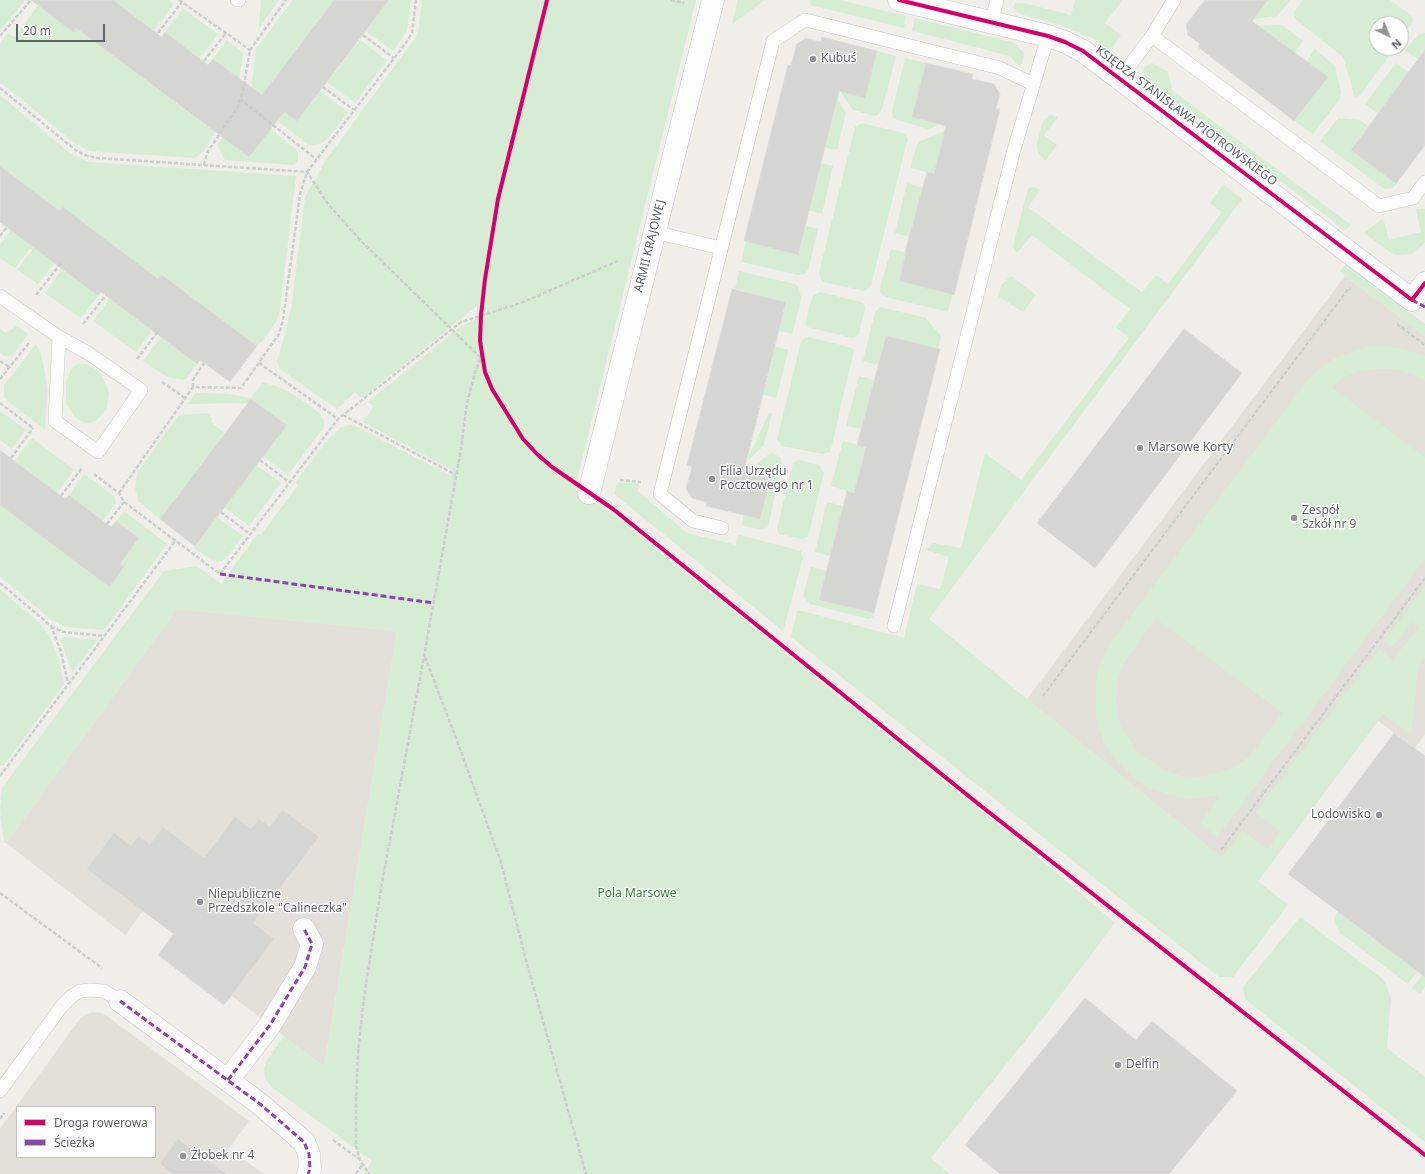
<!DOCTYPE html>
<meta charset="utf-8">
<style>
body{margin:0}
#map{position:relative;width:1425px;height:1174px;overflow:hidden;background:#efeee9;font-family:"Noto Sans",sans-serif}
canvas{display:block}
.legend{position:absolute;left:16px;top:1106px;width:140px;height:52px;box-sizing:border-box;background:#fff;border:1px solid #bfc1c3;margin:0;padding:5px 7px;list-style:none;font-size:12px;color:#5e6368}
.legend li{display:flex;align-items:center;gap:8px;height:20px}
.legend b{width:20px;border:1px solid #bfc1c3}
.north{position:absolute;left:1369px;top:16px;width:40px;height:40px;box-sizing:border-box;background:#fff;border:1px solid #bfc1c3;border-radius:50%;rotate:137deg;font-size:11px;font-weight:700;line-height:16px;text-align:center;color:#5e6368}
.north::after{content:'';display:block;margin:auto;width:14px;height:18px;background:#919495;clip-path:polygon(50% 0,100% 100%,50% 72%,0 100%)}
.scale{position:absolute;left:16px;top:24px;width:89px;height:18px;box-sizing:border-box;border:2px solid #5e6368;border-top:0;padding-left:5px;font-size:12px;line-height:14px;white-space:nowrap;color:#5e6368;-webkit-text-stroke:3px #fff;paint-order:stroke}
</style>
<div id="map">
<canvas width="1425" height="1174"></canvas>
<ul class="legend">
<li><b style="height:5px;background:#d6006c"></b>Droga rowerowa</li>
<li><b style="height:5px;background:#8e44ad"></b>Ścieżka</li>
</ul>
<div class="north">N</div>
<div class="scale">20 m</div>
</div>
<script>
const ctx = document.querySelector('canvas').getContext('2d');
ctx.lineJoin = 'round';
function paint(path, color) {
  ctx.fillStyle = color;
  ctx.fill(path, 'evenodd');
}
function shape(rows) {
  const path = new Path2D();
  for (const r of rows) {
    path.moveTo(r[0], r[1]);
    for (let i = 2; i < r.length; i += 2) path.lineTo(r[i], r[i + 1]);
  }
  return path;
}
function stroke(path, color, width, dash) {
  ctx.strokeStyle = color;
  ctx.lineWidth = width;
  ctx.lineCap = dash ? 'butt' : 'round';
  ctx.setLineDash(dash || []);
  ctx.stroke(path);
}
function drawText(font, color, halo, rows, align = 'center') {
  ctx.font = font + ' "Noto Sans",sans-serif';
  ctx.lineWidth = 3;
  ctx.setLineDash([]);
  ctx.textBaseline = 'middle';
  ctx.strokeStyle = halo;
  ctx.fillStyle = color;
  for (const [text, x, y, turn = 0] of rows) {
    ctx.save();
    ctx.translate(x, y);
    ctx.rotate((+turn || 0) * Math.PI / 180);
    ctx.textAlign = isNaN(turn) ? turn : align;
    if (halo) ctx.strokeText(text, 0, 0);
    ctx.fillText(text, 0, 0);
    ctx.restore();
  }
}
const education = shape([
 [1345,276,1425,336,1425,734,1415,748,1378,721,1255,885,1027,699],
 [177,609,397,631,324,1067,232,996,224,1005,158,955,173,934,143,911,125,935,6,843],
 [93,1012,101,1013,107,1016,249,1121,229,1149,264,1174,0,1174,0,1129,79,1020,86,1014],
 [17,1107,155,1107,155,1157,17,1157]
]);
const green = shape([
 [0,0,25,0,0,31],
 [113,0,169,0,174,4,154,30],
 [261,0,279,0,259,28,259,25],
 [293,0,334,0,262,95,297,121,320,91,348,112,329,137,322,143,312,146,305,142,257,105,251,94,256,49],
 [389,0,411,0,407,31,393,51,366,31],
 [422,0,696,0,575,488,613,514,1033,853,1115,923,1037,1026,931,1158,949,1174,364,1174,372,1161,273,1088,266,1080,264,1069,267,1060,284,1036,324,1067,397,631,177,609,6,843,4,843,0,811,2,788,164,571,197,566,221,584,258,533,261,535,298,485,295,483,325,443,341,427,352,425,357,427,451,476,452,470,363,422,374,406,368,402,460,327,476,319,477,306,362,398,355,392,337,409,280,369,277,361,286,331,292,303,305,197,326,160,418,34],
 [738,0,765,0,732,24],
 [811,0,840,0,906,16,904,28,810,5],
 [1075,0,1123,0,1105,23,1121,35,1111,49,1106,48,1093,38,1058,24,1023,15,1017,12,1013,7,1015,3,1023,3,1071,15],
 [1268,0,1291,0,1277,16,1253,19],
 [1303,0,1390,0,1411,15,1413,21,1401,40,1401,24,1377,24,1377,48,1395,48,1360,95,1355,97,1343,57,1294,18,1294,12],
 [38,5,73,32,76,28,205,125,221,105,236,76,213,59,227,40,239,49,243,53,238,88,229,110,202,153,194,158,89,151,72,141,0,82,0,43,8,34,15,37],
 [183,9,218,34,200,58,165,32],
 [915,18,1015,43,1024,53,1022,63,1020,67,1010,56,912,31],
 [1282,25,1303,41,1293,55,1284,45,1255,26],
 [1425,33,1425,65,1405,50,1418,35],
 [360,40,387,60,355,103,327,82],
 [1315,49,1335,66,1341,92,1339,100,1313,134,1295,121,1328,77,1305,63],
 [877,51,896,56,882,109,878,115,874,116,853,110,840,91,865,97],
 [905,58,926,63,913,117,939,124,932,128,928,129,897,120,893,117,892,110],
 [1152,63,1168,72,1172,90,1351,225,1345,230,1147,80,1143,74,1144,67],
 [1396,63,1409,72,1378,114,1365,104],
 [0,95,65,149,77,157,89,162,296,176,280,310,277,320,265,338,257,346,162,274,158,279,63,207,60,211,0,166],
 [837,98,846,114,837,150,822,147],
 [243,112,250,113,298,151,298,161,294,165,225,160,217,145],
 [1050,115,1058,117,1044,135,1057,145,1045,161,1038,153,1037,144,1043,121],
 [1338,118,1360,120,1368,126,1351,150,1396,184,1393,188,1386,189,1383,188,1320,141],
 [862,123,903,133,908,138,871,286,865,291,824,282,821,279,819,273,855,127],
 [945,131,934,174,910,168,917,145,920,141],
 [818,162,833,166,822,214,806,210,812,200,819,173],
 [907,183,923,188,920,198,923,198,910,237,895,233],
 [1223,184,1242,199,929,619,1222,858,1242,830,1268,849,1280,831,1255,813,1379,649,1393,660,1418,627,1411,622,1393,647,1384,641,1425,586,1425,658,1418,668,1411,734,1383,714,1258,881,1288,905,1233,977,1219,977,791,637,797,611,802,611,904,638,917,584,940,589,949,557,926,550,933,543,961,548,985,453,1021,480,1129,338,1116,327,1130,309,1032,235,1017,253,1015,251,1013,246,1028,189,1031,187,1041,189,1028,207,1142,292,1156,275,1168,284,1222,212,1210,203],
 [1420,209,1425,209,1425,242,1418,250,1411,254,1397,255,1391,253,1364,233,1383,218,1389,240,1421,232,1416,210],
 [806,226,818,229,808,270,805,274,798,275,741,262,746,242,798,255],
 [11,230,58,259,38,284,17,270,32,250,30,248,15,268,0,258,0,245],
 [891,249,906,253,899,281,952,294,948,312,886,297,882,294,880,291,881,285],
 [1346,264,1425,324,1425,336,1345,276,1340,271],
 [62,269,98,296,81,318,45,293],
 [739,271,795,284,799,287,801,298,792,334,779,331,786,302,735,289],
 [1010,277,1013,277,1036,295,1023,312,999,297,1001,285],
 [820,292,861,302,864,304,865,309,859,334,856,337,852,338,807,327,805,323,813,295],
 [110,298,156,326,136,352,93,321],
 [880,307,926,318,941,336,938,349,886,336,878,365,863,361,875,312],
 [17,326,28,334,13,355,6,357,0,353,0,329,6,333],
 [161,337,197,364,185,380,167,377,143,361],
 [809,337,849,347,854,350,831,449,829,452,823,454,782,446,777,439,801,342,805,338],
 [36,344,41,353,46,380,47,391,45,430,4,398,4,385],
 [773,346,788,350,776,398,760,394,763,385,766,385,773,358,770,357],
 [1387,346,1404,349,1425,356,1425,381,1412,374,1395,369,1377,369,1361,371,1344,377,1332,387,1425,457,1425,559,1217,837,1200,823,1220,796,1187,799,1153,790,1137,781,1112,756,1104,743,1098,724,1095,707,1097,672,1104,654,1113,639,1304,384,1318,370,1333,359,1367,347],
 [1156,619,1282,713,1256,748,1245,760,1230,769,1198,777,1182,776,1164,770,1139,753,1121,726,1117,711,1116,697,1118,681,1123,664],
 [78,364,86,364,94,368,101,374,109,392,107,409,96,421,89,423,82,422,76,418,66,404,66,381,72,368],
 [859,376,874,380,862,429,846,426],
 [263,382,281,388,296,396,313,408,321,415,324,421,324,427,288,475,263,456,287,425,252,399,248,403,187,404,196,393,229,394,251,398],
 [0,411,26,430,12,449,0,440],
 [207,413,212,418,212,423,225,433,160,519,138,501,135,487,138,472,179,415],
 [769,413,772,413,764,445,746,462],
 [32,438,74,470,57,493,15,461],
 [843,441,866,447,854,493,831,486],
 [773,453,781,458,782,464,768,527,761,530,741,525,744,515,760,519,771,473,752,468,769,454],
 [799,460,819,465,824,473,809,534,808,537,802,539,779,534,777,529,792,467,793,463],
 [256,465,281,483,249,526,224,507],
 [84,474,115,497,116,503,103,521,69,495],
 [617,483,639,484,638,491,687,533,736,545,739,535,801,551,803,558,783,631,614,494],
 [827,502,843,506,840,516,843,517,835,546,833,546,830,556,815,552],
 [0,505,108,587,124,567,120,563,139,538,116,521,124,511,167,544,104,630,64,627,49,618,0,576],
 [217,517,243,536,227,557,222,561,216,562,195,549,195,546],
 [811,567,826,571,819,600,874,613,873,617,868,619,810,604,803,596],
 [0,589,38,622,49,635,59,661,64,684,3,766,0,766],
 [64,637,97,640,72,673,61,640],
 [1338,912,1418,971,1408,984,1340,933,1334,922,1334,918],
 [1300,917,1382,978,1386,984,1391,998,1387,1048,1425,1077,1425,1142,1245,999,1243,987],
 [1425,971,1425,986,1420,994,1412,988]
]);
const building = shape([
 [31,0,113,0,162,37,165,32,208,65,213,59,262,95,334,0,389,0,297,121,284,112,249,157,76,28,73,32,31,0],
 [1205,0,1268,0,1252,21,1328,77,1294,121,1198,47,1200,44,1188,35,1186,25,1205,0],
 [822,37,877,51,865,98,839,91,798,255,744,241,788,65,791,66,797,44,806,38,821,42,822,37],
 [1425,50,1425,145,1396,184,1351,150,1425,50],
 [926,63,973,74,972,79,994,84,1000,94,996,108,1000,109,954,295,899,281,906,253,905,252,927,172,934,174,946,126,912,117,926,63],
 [0,166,60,211,63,207,158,279,161,274,257,346,230,382,200,360,197,364,101,292,98,296,0,222,0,166],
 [732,289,786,302,745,466,772,473,760,519,706,506,707,502,692,498,686,489,692,467,687,465,732,289],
 [1184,329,1242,373,1095,568,1037,523,1184,329],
 [886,336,940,349,874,613,819,600,847,491,854,493,866,447,857,445,886,336],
 [251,399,287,425,195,546,160,519,251,399],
 [0,450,65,499,69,495,111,527,116,521,139,538,120,564,124,567,109,587,0,505,0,450],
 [1394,733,1425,756,1425,977,1288,874,1394,733],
 [283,810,319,837,253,923,274,939,224,1005,158,955,174,934,87,869,114,833,131,846,139,836,150,844,163,827,204,858,235,817,251,829,259,819,270,827,283,810],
 [1085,998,1136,1040,1152,1021,1237,1091,1169,1174,1000,1174,965,1145,1085,998],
 [178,1139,226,1174,173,1174,160,1164,178,1139]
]);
const path = shape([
 [179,0,250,50],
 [671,0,684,3],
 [158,33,182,2],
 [363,35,394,58],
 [0,36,31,0],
 [204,61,226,33],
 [323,87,354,110],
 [0,88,74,149,84,155,98,158,307,172,328,204,360,240,481,358,475,372,467,403,461,449,424,656,381,889,364,997,358,1053,356,1102,356,1146,360,1160,369,1174],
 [240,99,316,159],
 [204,165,207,153,238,106,243,91,250,50,286,0],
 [0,236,7,227],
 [36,295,62,262],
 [83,324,106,295],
 [1397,324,1425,345],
 [137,359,160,329],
 [0,361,9,367],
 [259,363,338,419],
 [0,379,29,343],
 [162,382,185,398],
 [193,387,193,380,204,363],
 [0,403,33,428],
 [343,415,456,475],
 [11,458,33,428],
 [260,460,289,482],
 [94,474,119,493,124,502,220,574,338,419,461,322,521,303,620,260],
 [620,480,641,482],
 [119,493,193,387,241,388,279,334,283,320,300,194,307,172,405,44,412,33,416,0],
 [61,496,82,468],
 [221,512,250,534],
 [107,524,124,502],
 [0,583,51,626,61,652,68,683],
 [51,627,64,632,104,636],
 [425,657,456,738,500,859,527,964,586,1174],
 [1043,696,1349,288,1351,290],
 [0,776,176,540],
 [1221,850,1425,578],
 [0,893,102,968],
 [0,1119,4,1113],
 [333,1140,359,1159],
 [356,1174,362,1165]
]);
const lane = shape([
 [237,0,239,0],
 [991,23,997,0],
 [1152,36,1174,0],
 [1120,78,1152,36,1379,206,1413,198,1425,182],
 [654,232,721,248],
 [0,296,59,337,88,353,141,390,98,452,55,421,59,337],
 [722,528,693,521,660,494,773,41,805,20,1000,68,1033,84],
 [894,626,1013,153,1048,36],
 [0,1091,61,1007,72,996,80,991,90,990,104,991,120,1001]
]);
const street = shape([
 [899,0,1048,36,1065,42,1083,51,1412,300,1425,283],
 [589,493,713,0],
 [120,1001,260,1104,304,1142,309,1154,310,1169,308,1174],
 [228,1080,270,1025,305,967,312,944,304,929]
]);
const quiet = shape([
 [1412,300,1425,307],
 [220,574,434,603],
 [120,1001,260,1104,304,1142,309,1154,310,1169,308,1174],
 [228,1080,270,1025,305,967,312,944,304,929]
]);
const cycleway = shape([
 [547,0,498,199,485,279,481,315,480,341,485,372,492,389,523,439,537,454,552,467,613,509,981,806,1425,1155],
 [899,0,1048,36,1065,42,1083,51,1412,300,1425,283]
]);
const markers = [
 [813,59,4,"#919495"],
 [1140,448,4,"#919495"],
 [712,479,4,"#919495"],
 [1294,518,4,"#919495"],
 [1379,815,4,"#919495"],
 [200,902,4,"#919495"],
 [1118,1065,4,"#919495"],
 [183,1156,4,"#919495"]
];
const poiNames = [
 ["Kubuś",821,59],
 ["Marsowe Korty",1148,448],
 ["Filia Urzędu",720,472],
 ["Pocztowego nr 1",720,486],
 ["Zespół",1302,511],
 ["Szkół nr 9",1302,525],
 ["Lodowisko",1371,815,"right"],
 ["Niepubliczne",208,895],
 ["Przedszkole \"Calineczka\"",208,909],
 ["Delfin",1126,1065],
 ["Żłobek nr 4",191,1156]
];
const streetNames = [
 ["KSIĘDZA STANISŁAWA PIOTROWSKIEGO",1186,116,37],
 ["ARMII KRAJOWEJ",650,246,-76]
];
const parkNames = [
 ["Pola Marsowe",637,894]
];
paint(education, '#e2e0d9');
paint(green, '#d7ecd4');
paint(building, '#d5d5d2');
stroke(building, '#deddd8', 1);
stroke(lane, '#cacaca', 14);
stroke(street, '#cacaca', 23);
stroke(path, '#cacfcb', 2.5, [4, 2]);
stroke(lane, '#fdfcfc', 13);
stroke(street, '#fdfcfc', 22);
stroke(quiet, '#8e44ad', 3, [6, 3]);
stroke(cycleway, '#d6006c', 4);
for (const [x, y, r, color] of markers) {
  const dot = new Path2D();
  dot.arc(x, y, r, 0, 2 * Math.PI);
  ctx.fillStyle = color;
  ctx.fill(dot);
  stroke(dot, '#fff', 1.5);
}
drawText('12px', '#5e6368', '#fff', poiNames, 'left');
drawText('12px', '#5e6368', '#fff', streetNames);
drawText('12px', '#308535', '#fff', parkNames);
</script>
